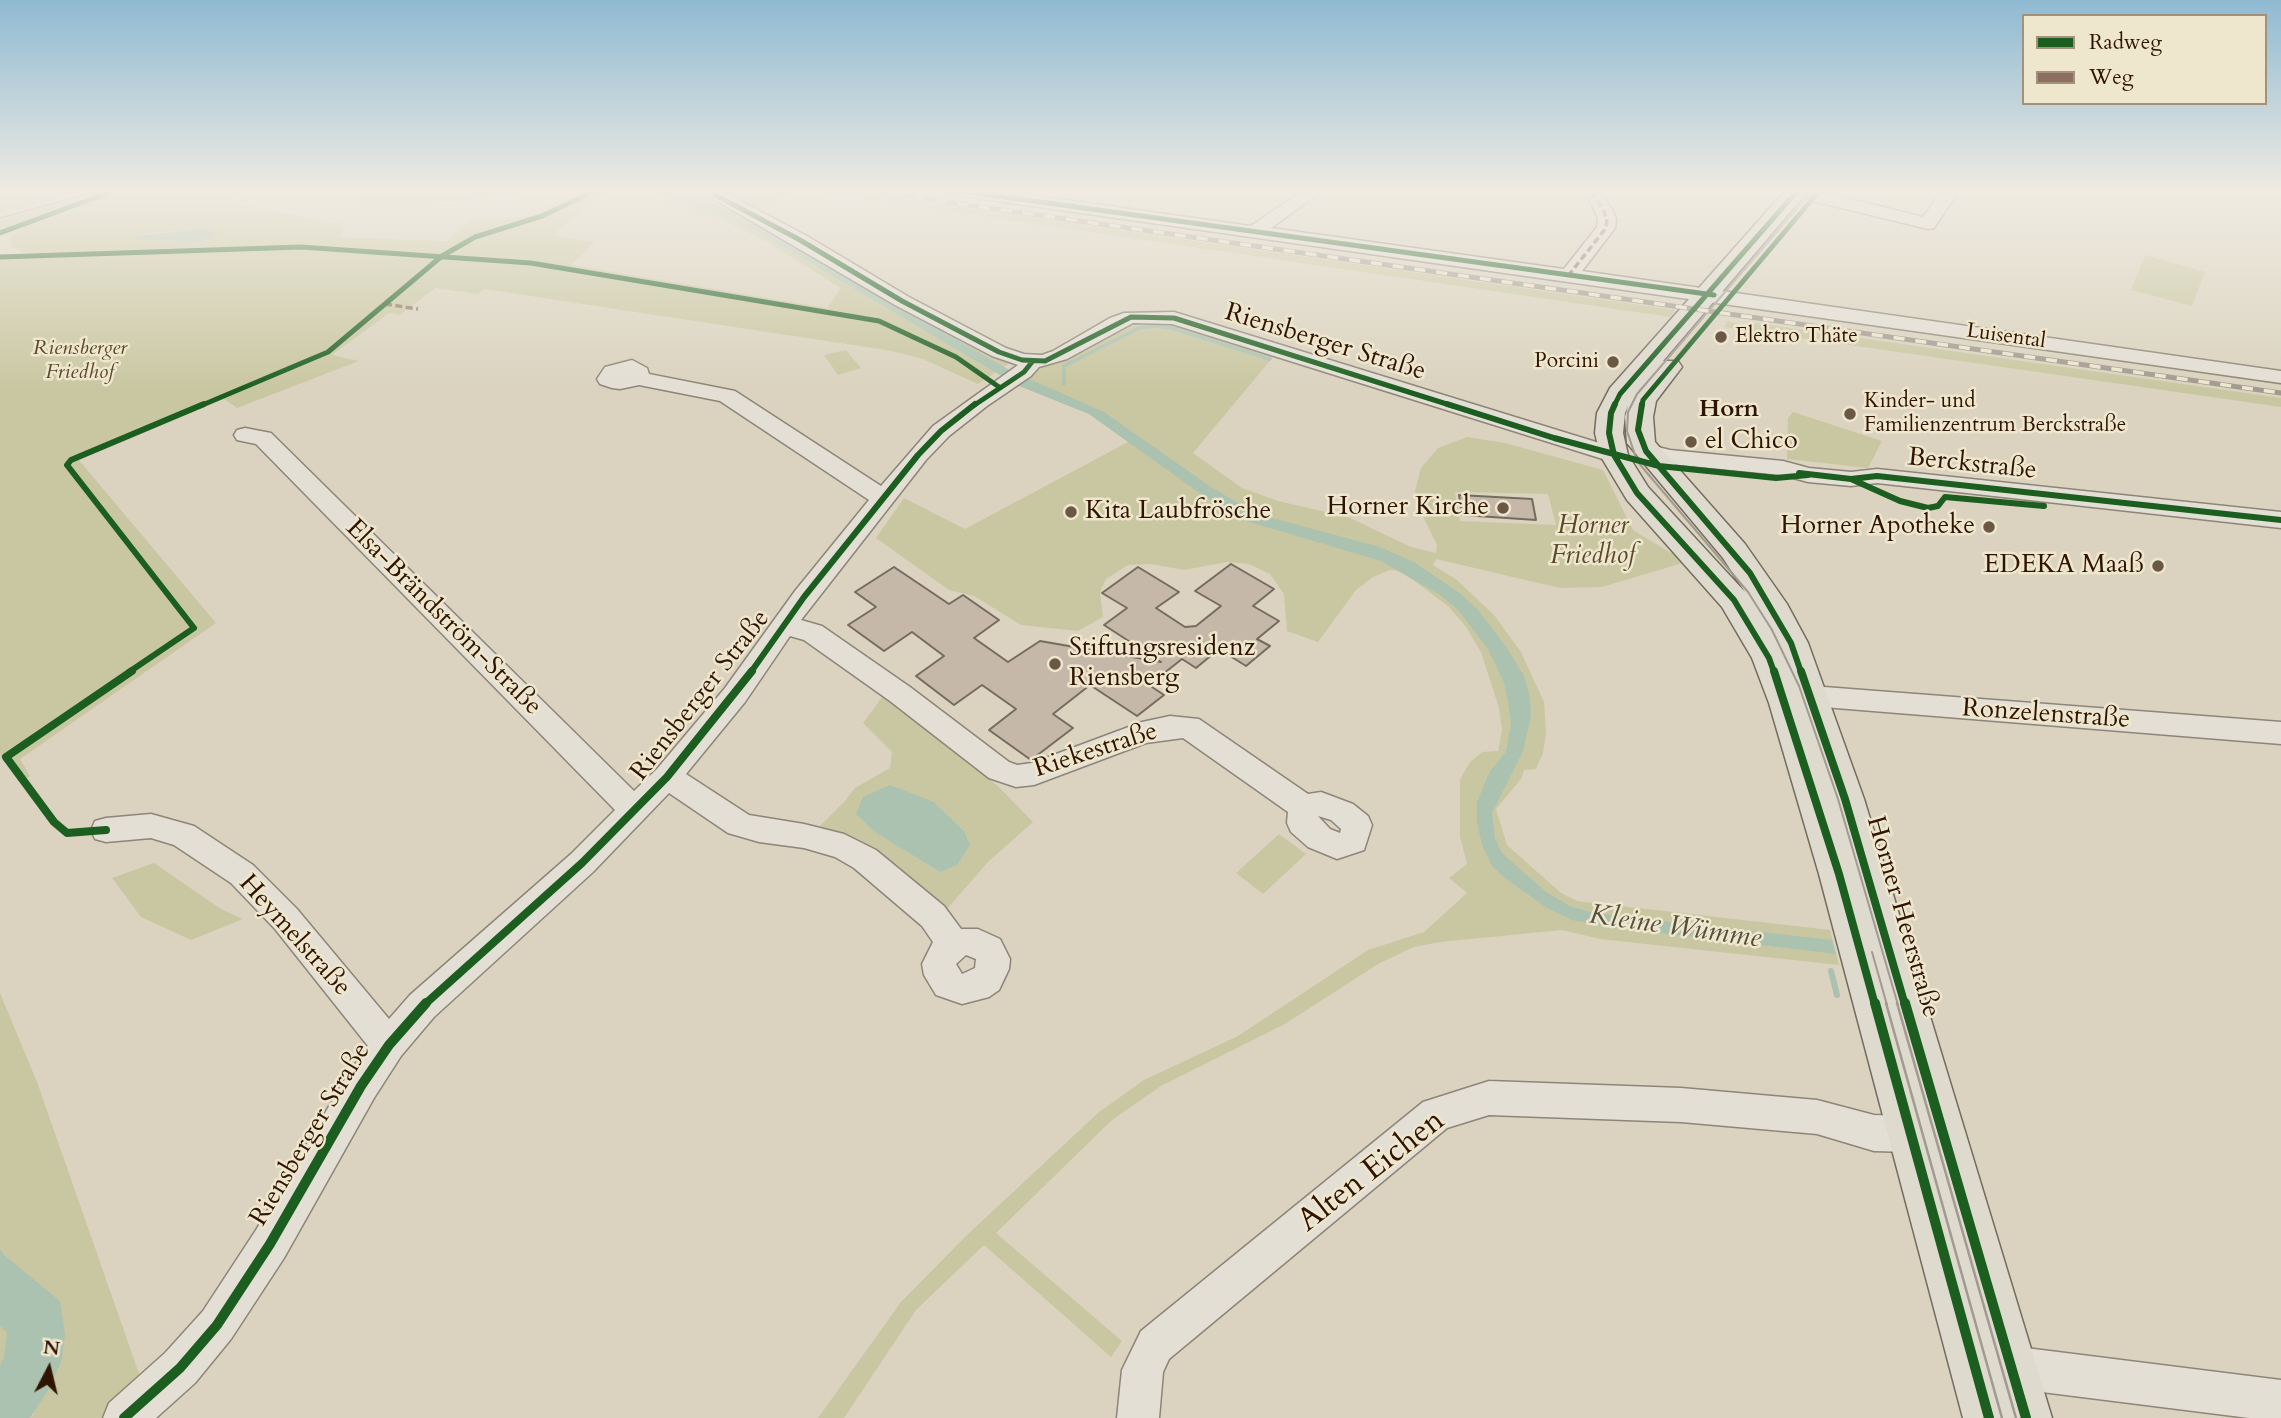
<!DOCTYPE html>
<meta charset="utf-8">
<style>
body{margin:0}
#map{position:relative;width:2281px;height:1418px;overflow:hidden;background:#dbd3bf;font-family:Cardo,serif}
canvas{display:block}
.legend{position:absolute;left:2022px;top:14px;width:245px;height:91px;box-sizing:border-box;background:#efe6ce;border:2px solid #a2927c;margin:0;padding:9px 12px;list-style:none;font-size:21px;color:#2f1501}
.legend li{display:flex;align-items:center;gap:14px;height:35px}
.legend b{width:35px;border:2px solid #a2927c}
.north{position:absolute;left:14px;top:1334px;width:70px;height:70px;-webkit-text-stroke:5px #efe6ce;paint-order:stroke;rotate:7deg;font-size:19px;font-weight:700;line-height:28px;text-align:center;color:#2f1501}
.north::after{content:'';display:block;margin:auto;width:24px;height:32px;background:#2f1501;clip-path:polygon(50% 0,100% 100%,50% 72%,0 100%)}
</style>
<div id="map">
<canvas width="2281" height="1418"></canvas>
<ul class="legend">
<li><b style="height:9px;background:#1b5e20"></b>Radweg</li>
<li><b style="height:9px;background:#8d6e63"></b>Weg</li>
</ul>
<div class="north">N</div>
</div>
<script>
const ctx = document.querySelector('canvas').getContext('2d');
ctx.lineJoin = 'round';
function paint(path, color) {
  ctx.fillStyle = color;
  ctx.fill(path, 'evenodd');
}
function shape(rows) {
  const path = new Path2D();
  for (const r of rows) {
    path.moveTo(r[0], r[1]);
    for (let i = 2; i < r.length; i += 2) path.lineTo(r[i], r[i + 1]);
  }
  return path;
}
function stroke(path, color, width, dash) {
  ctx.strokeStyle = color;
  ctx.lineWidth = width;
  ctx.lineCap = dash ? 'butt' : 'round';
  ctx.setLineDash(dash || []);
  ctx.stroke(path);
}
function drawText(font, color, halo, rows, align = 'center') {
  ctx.font = font + ' Cardo,serif';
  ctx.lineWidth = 5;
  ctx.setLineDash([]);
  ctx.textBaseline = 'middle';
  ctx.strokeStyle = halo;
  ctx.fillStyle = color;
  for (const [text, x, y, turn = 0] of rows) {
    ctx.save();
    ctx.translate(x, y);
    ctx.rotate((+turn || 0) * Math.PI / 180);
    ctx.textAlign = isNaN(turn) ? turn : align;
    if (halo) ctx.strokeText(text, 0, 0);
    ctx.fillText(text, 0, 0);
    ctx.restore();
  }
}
const green = shape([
 [0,191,84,191,0,213],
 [106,191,66,206,0,231,0,220],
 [120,191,242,191,226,202,344,225,340,237,447,241,468,221,510,220,532,215,578,191,607,191,553,235,595,242,571,265,827,308,841,288,766,241,714,216,686,212,689,208,664,204,667,200,650,191,697,191,740,213,983,352,1010,363,978,384,923,359,892,351,484,289,478,294,435,288,400,315,389,313,332,355,359,361,237,408,224,399,78,459,216,623,20,759,30,776,19,782,0,755,0,259,32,257,36,253,22,252,11,246,11,237,26,226,81,203],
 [200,229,200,241,143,240,137,237,148,233],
 [363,191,522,191,512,195,396,206,369,205,352,198],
 [723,191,797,191,761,209],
 [810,191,848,191,1676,310,1670,317],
 [912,191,948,191,1566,279,1671,296],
 [2145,255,2205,272,2192,306,2131,290],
 [1773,308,2281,380,2281,385,1768,311],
 [1728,321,1740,325,1756,323,2281,398,2281,407,1724,327],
 [1164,322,1274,356,1193,453,1242,488,1278,501,1348,517,1411,547,1436,553,1437,545,1417,504,1415,491,1421,468,1438,448,1467,437,1505,443,1603,470,1633,530,1686,562,1602,587,1560,588,1436,559,1433,565,1457,580,1494,615,1521,652,1544,702,1546,733,1543,753,1536,769,1524,770,1521,779,1496,809,1507,845,1561,893,1577,901,1830,930,1839,965,1600,939,1562,930,1440,942,1414,947,1378,964,1285,1024,1161,1086,1112,1120,996,1233,1122,1341,1111,1357,984,1245,916,1310,844,1418,818,1418,901,1302,968,1234,1099,1112,1144,1080,1238,1036,1368,950,1424,932,1467,893,1449,878,1467,864,1460,837,1460,779,1470,762,1482,752,1498,751,1502,730,1499,708,1481,652,1466,627,1449,607,1412,579,1398,571,1390,570,1373,577,1356,590,1318,642,1287,631,1284,594,1270,574,1249,564,1227,562,1184,570,1151,564,1128,565,1106,579,1100,592,1103,617,1078,631,1021,625,974,596,949,590,876,538,904,498,965,529,1128,442,1089,414,1017,385,1030,373,1128,326],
 [1455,492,1548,494,1556,525,1460,521],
 [846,350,861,368,838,375,824,355],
 [1793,412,1882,441,1868,468,1787,459,1788,418],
 [883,696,999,787,1033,822,988,862,946,910,816,830,844,802,855,788,890,768,892,752,863,723],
 [934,802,964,831,940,872,876,833],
 [1279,834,1306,854,1263,894,1236,873],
 [154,863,221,909,243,919,191,940,141,917,112,878],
 [0,993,37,1082,144,1388,110,1418,30,1418,35,1413,0,1418]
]);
const water = shape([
 [660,191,680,191,720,207,771,232,1011,371,1104,412,1211,487,1243,506,1265,516,1380,547,1414,562,1461,594,1478,610,1507,648,1524,676,1530,697,1531,716,1523,751,1492,813,1495,839,1502,853,1546,892,1570,906,1594,913,1832,940,1836,954,1603,926,1572,920,1547,908,1505,878,1492,866,1482,845,1477,822,1477,802,1490,771,1506,752,1511,723,1508,702,1504,683,1488,649,1458,610,1440,595,1381,561,1243,520,1201,494,1089,414,1017,385,755,230],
 [200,229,221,234,200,241,143,240,137,239,136,236],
 [890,785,934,802,964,831,970,845,957,865,940,872,876,833,856,814,863,797],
 [0,1249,4,1255,60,1301,65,1334,62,1359,49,1389,30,1418,0,1418,0,1365,4,1358,7,1332,0,1326]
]);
const streamFar1 = shape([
 [1064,384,1064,366,1139,328,1155,326,1172,328,1270,359]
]);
const stream = shape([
 [1831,971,1837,995]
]);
const building = shape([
 [1459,495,1532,499,1536,520,1462,515,1459,495],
 [1231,564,1274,589,1253,606,1279,621,1257,639,1270,646,1246,666,1219,649,1196,668,1182,659,1149,685,1164,695,1137,716,1090,685,1053,714,1073,728,1031,760,989,730,1016,709,982,685,954,705,916,676,944,656,912,632,884,651,848,625,876,607,855,592,894,567,949,604,963,595,999,620,974,638,1008,662,1040,641,1161,662,1104,625,1127,608,1102,593,1138,567,1179,592,1156,608,1185,627,1196,626,1221,606,1195,591,1231,564]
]);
const minor = shape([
 [700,191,722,191,807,236,909,297,1006,348,1024,354,1042,355,1053,351,1110,318,1124,313,1174,312,1622,450,1625,455,1622,460,1614,462,1606,460,1172,324,1133,323,1067,359,1039,367,1031,376,987,406,949,436,926,460,801,620,822,626,910,687,1009,762,1017,765,1032,763,1142,722,1170,716,1199,719,1308,794,1321,792,1353,804,1368,816,1372,825,1364,850,1337,859,1308,847,1291,832,1287,823,1288,812,1183,738,1146,743,1034,785,1016,787,989,778,890,701,804,640,790,636,745,702,686,774,749,815,804,824,844,834,876,850,944,906,961,929,978,929,1000,939,1010,959,1009,969,999,990,989,997,962,1004,936,995,924,975,922,964,933,942,922,926,854,868,835,857,804,848,759,842,728,833,669,793,593,872,434,1017,401,1056,374,1098,284,1258,231,1339,195,1383,156,1418,103,1418,109,1403,165,1353,203,1311,256,1230,348,1074,368,1046,275,929,231,883,174,845,151,838,106,842,95,839,91,830,95,821,106,818,151,814,194,826,253,865,297,909,389,1019,410,995,571,854,615,810,256,444,237,440,234,435,237,430,245,428,271,433,634,791,657,769,725,688,795,591,869,500,720,401,639,385,620,389,612,388,600,384,597,379,605,367,632,360,647,368,649,374,735,391,881,486,933,426,1018,365,992,356,895,305,700,191],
 [1318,816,1331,820,1341,829,1340,833,1330,829,1318,816],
 [966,955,976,959,975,968,962,974,956,964,966,955],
 [953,191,1002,191,1251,226,1302,191,1322,191,1271,228,1564,269,1597,227,1598,219,1594,209,1583,191,1600,191,1612,209,1616,219,1615,228,1582,271,2281,371,2281,383,961,196,953,191],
 [1818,191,1923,217,1942,191,1959,191,1934,228,1928,229,1809,200,1806,196,1809,192,1818,191],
 [1646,444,1670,450,1783,461,1809,468,1851,472,1877,469,2281,512,2281,528,1877,483,1851,486,1808,482,1782,475,1670,464,1638,456,1635,451,1638,446,1646,444],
 [1811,686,2281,722,2281,744,1811,706,1801,703,1797,696,1801,689,1811,686],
 [1489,1081,1681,1088,1817,1100,1874,1115,1909,1116,1922,1121,1927,1134,1922,1147,1909,1152,1874,1151,1817,1134,1681,1122,1489,1115,1447,1128,1169,1359,1163,1372,1159,1418,1117,1418,1122,1370,1141,1331,1423,1102,1489,1081],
 [2010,1346,2281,1380,2281,1418,2249,1418,2010,1388,1995,1382,1989,1367,1995,1352,2010,1346]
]);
const major = shape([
 [1785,191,1808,191,1663,361,1678,361,1682,367,1656,401,1653,417,1655,442,1745,544,1787,604,1808,643,1864,799,2052,1418,1963,1418,1819,874,1769,703,1752,658,1722,607,1627,500,1600,455,1595,433,1597,413,1610,388,1785,191],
 [1628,406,1625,417,1627,443,1723,558,1745,592,1648,487,1628,455,1623,433,1625,413,1628,406]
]);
const tramFar1 = shape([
 [1812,191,1637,394,1628,412,1627,431,1637,461,1748,592,1772,630,1799,686,1838,799,1898,1005],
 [0,218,99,191],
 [1872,952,1887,1005]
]);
const tram = shape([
 [1886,1003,2002,1418],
 [1897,1003,2016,1418]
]);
const rail = shape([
 [870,191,2281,393]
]);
const quiet = shape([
 [1568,276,1606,228,1607,219,1603,209,1591,191],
 [385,304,418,309]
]);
const cyclewayFar3 = shape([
 [708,191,800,240,902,301,999,352,1022,360,1045,361,1131,317,1174,318,1453,406],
 [961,191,1714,295],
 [0,233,113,191],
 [0,257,301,247,531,263,879,321,956,357,999,387],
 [200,406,328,352,442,256,475,237,542,216,594,191],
 [973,406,1024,372,1032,362],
 [1614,406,1620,394,1797,191],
 [1642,406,1643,400,1819,191]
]);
const cyclewayFar2 = shape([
 [1447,404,1554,438,1659,466,1776,478,1808,475],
 [1615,404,1611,413,1609,433,1614,455,1637,493,1734,600,1769,658,1774,672],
 [1642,404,1638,430,1646,451,1750,573,1791,643,1801,672],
 [1799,473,1851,479,1877,476,2281,520],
 [1851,479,1900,501,1928,508,1938,506,1945,497,2044,506],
 [129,672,194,628,67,465,71,460,204,404],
 [751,672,804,597,918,455,941,431,975,404]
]);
const cyclewayFar1 = shape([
 [1774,671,1839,874,1875,1005],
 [1801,671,1845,799,1905,1005],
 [106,830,67,833,54,822,6,757,132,671],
 [424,1005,582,863,667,777,752,671]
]);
const cycleway = shape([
 [1875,1003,1989,1418],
 [1905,1003,2026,1418],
 [124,1418,180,1368,217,1325,270,1244,361,1086,389,1045,426,1003]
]);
const markers = [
 [1721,337,7,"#6b5844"],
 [1613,362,7,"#6b5844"],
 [1850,414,7,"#6b5844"],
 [1691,442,7,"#6b5844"],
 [1503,508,7,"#6b5844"],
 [1071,512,7,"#6b5844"],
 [1989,527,7,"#6b5844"],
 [2158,566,7,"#6b5844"],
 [1055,664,7,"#6b5844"]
];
const farPoinames = [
 ["Elektro Thäte",1735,337],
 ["Porcini",1599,362,"right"],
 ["Kinder- und",1864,402],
 ["Familienzentrum Berckstraße",1864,426]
];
const farStreetnames = [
 ["Luisental",2006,337,8]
];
const farParknames = [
 ["Riensberger",80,349],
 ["Friedhof",80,373]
];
const farQuarternames = [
 ["Horn",1729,410]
];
const streetNames = [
 ["Riensberger Straße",1325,343,17],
 ["Berckstraße",1972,465,6],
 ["Elsa-Brändström-Straße",443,618,45],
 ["Riensberger Straße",701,696,-52],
 ["Ronzelenstraße",2046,715,4],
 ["Riekestraße",1096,751,-18],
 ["Horner Heerstraße",1902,917,74],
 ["Heymelstraße",294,936,48],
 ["Riensberger Straße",311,1135,-59]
];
const poiNames = [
 ["el Chico",1705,442],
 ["Horner Kirche",1489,508,"right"],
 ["Kita Laubfrösche",1085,512],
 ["Horner Apotheke",1975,527,"right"],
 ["EDEKA Maaß",2144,566,"right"],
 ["Stiftungsresidenz",1069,649],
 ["Riensberg",1069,679]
];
const parkNames = [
 ["Horner",1593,527],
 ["Friedhof",1593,557]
];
const waterNames = [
 ["Kleine Wümme",1675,928,8]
];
const nearStreetnames = [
 ["Alten Eichen",1372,1172,-38]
];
paint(green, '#c9c7a1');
paint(water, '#abc2b0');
stroke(streamFar1, '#abc2b0', 3.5);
stroke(stream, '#abc2b0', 6);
paint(building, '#c6b8a8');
stroke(building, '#746c5f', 2);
stroke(minor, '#8d8578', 3);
stroke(major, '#746c5f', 3);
paint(minor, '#e3dfd5');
paint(major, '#dedace');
stroke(tramFar1, '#a09a90', 2);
stroke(tram, '#a09a90', 2.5);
stroke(rail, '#a09a90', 5);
stroke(rail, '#efe6ce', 3.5, [11]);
stroke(quiet, '#8d6e63', 3.5, [7, 3.5]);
stroke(cyclewayFar3, '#1b5e20', 5);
stroke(cyclewayFar2, '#1b5e20', 6);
stroke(cyclewayFar1, '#1b5e20', 8);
stroke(cycleway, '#1b5e20', 10);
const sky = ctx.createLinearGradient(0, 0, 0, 390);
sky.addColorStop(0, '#8fbad2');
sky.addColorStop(0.49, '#efebe2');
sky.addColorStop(1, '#efebe200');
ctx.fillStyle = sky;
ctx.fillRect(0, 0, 2281, 390);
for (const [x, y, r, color] of markers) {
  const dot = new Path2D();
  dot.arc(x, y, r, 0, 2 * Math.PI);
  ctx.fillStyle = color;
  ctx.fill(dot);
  stroke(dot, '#efe6ce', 2.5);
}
drawText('21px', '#2f1501', '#efe6ce', farPoinames, 'left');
drawText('21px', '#2f1501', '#efe6ce', farStreetnames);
drawText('italic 21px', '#59482a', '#efe6ce', farParknames);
drawText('bold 24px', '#2f1501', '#efe6ce', farQuarternames);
drawText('26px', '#2f1501', '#efe6ce', streetNames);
drawText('26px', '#2f1501', '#efe6ce', poiNames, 'left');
drawText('italic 26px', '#59482a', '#efe6ce', parkNames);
drawText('italic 28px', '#534f3c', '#efe6ce', waterNames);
drawText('32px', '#2f1501', '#efe6ce', nearStreetnames);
</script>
